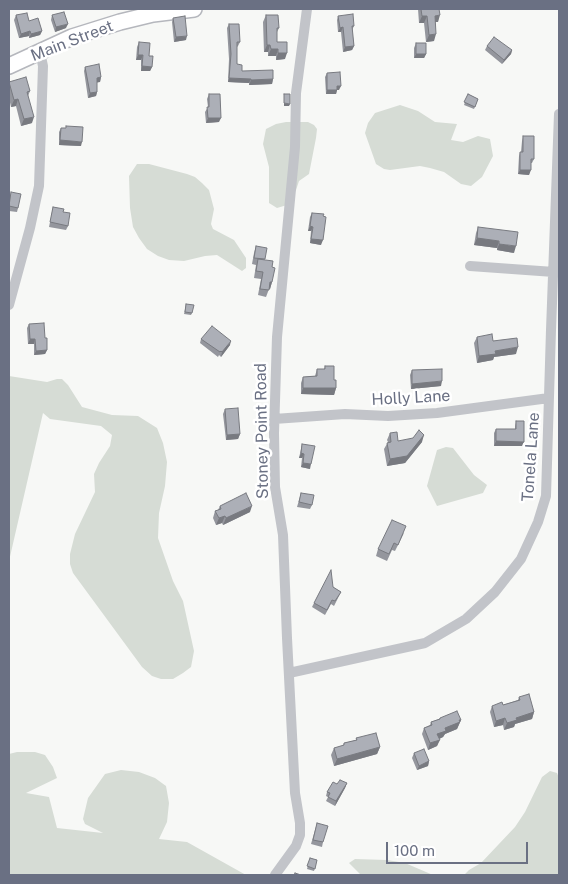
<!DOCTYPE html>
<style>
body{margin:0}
#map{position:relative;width:568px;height:884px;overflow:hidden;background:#f7f8f6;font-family:"Public Sans",sans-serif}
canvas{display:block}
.frame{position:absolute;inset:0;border:10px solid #6a7083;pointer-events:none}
.scale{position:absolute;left:386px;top:842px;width:142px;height:22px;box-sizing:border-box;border:2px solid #6a7083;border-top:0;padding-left:6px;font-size:15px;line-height:18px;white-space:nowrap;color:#6a7083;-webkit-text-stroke:4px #fff;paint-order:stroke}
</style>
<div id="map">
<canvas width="568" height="884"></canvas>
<div class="frame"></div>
<div class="scale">100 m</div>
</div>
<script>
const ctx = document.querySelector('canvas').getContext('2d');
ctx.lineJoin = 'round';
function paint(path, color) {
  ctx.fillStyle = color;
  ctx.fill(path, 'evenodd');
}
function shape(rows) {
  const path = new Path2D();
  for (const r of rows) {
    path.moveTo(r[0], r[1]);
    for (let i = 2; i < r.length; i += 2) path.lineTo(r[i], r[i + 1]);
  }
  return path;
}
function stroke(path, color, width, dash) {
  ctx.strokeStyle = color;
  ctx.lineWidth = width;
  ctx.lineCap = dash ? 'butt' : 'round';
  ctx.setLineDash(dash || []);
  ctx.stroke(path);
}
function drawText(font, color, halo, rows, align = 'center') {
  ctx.font = font + ' "Public Sans",sans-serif';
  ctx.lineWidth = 5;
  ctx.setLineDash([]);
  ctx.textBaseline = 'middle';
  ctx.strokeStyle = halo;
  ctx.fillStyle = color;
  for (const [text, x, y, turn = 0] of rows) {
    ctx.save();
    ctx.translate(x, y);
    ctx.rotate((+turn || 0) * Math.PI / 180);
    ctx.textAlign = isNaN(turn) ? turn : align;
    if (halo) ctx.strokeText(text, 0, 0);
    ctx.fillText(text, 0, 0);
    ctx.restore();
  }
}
const green = shape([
 [400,105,418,111,435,122,457,124,451,140,463,142,478,136,490,139,493,156,482,177,471,186,461,184,444,172,430,168,420,166,390,170,384,169,376,164,365,133,368,123,375,113],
 [286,122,308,122,314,125,317,129,316,138,309,174,299,181,296,190,287,205,277,208,269,203,269,167,263,144,266,129,276,124],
 [137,164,149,164,187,174,195,177,202,183,209,190,214,209,211,224,213,229,234,240,246,258,246,268,242,271,217,255,205,256,184,261,169,260,158,256,147,249,139,238,133,227,130,208,129,176],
 [9,376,47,382,57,379,62,379,68,385,82,407,112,415,138,416,157,428,163,443,167,462,165,486,159,513,158,538,173,581,183,601,194,651,191,667,183,673,173,679,161,679,152,676,142,667,73,573,70,564,70,554,75,534,95,492,94,474,99,463,110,446,112,435,101,426,50,419,43,413,9,561],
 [446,447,453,448,474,475,487,485,483,493,437,506,427,486,437,450],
 [17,752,35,752,45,755,53,767,57,778,26,793,49,797,57,828,103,833,85,824,83,819,88,798,105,774,121,770,139,772,155,778,166,786,169,803,167,822,159,839,187,842,246,875,9,875,9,754],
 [550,771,557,773,559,778,559,875,464,875,469,870,481,863,515,827,525,812,542,777],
 [355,859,387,860,405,863,433,875,361,875,349,863]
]);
const street = shape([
 [470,266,554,272],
 [9,305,30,228,39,186,43,66,40,52],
 [274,419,345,414,388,416,437,413,549,398],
 [289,673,425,643,466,619,495,592,521,559,538,522,546,496,551,330,559,114],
 [275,875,296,846,300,835,300,823,295,793,287,638,283,535,275,487,274,433,277,337,295,147,296,93,307,9]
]);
const secondary = shape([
 [9,66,72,37,120,22,153,14,194,9]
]);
const wall = shape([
 [418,9,439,9,438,22,435,22,434,41,426,42,424,23,419,23],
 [16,15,29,21,42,31,40,35,29,38,29,36,19,38,14,20],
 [52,15,66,28,55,32,51,20],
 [266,15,279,28,277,32,277,42,285,59,276,60,276,56,268,56,268,52,264,52,263,22],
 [338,16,354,26,352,30,354,46,352,50,343,52,341,32,338,32,337,20],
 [173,18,186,40,174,42,172,22],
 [229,24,240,42,238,46,237,47,237,64,242,71,273,79,272,84,249,85,249,83,228,82,229,59,227,28],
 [139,42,149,56,152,67,150,71,141,71,141,60,136,60,137,47],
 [416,43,426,54,424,58,414,58,414,48],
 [487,46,512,50,511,54,502,64,485,50],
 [85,67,101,77,100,82,97,82,97,92,96,96,88,98,84,71],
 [327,73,339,90,337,90,336,94,326,94,325,77],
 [9,82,30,91,28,96,32,123,21,126,16,106,11,107,9,98],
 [209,94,219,122,206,123,205,112,208,107,207,99],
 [468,94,478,99,474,109,464,105],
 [66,126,81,146,59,145,59,132,61,128,66,128],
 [523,136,534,159,532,163,531,163,529,175,518,174,519,156,520,152,521,152,522,141],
 [11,192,18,208,17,212,9,211,9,199],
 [53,207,63,212,68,226,66,230,49,227],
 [312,213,321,245,310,243,311,231,308,231,310,217],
 [478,227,514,253,497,250,497,248,474,245,476,233],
 [256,246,265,260,272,267,272,282,270,289,269,289,266,297,258,295,261,279,254,278,256,265,252,264,254,253],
 [186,304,192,313,191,315,184,314],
 [29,324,45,338,47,350,45,354,34,355,34,344,28,344,27,328],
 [477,337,493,341,516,354,494,357,493,360,477,363,474,343],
 [201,339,230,345,221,357,219,355,218,357,200,343],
 [325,366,334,380,336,388,334,395,301,394,301,383,303,377,315,376,317,369,324,369],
 [412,370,441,386,411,389,410,375],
 [225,409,240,434,238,439,226,440,223,414],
 [516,421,524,442,522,446,494,446,494,433,496,429,515,429,515,426],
 [390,433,398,441,422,442,405,463,387,466,384,449,388,442,387,440],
 [302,444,310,469,301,467,302,458,299,458,301,449],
 [301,493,312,505,310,509,297,507],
 [220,506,250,512,223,525,222,523,216,525,213,518,215,511,218,510],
 [404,533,395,551,392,550,387,561,376,556,378,549],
 [333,587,341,592,334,606,331,604,325,615,312,607,314,603],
 [519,697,534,712,532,719,515,724,514,727,504,730,503,725,494,727,490,712,492,706,503,705,518,700],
 [440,718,461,720,457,729,445,734,443,737,439,739,437,746,428,750,422,734,424,728,430,725,431,722,439,719],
 [356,738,380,747,377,754,334,766,331,755,334,748,343,746,344,743,356,740],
 [414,753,429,761,428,766,417,770,412,758],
 [347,783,345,788,335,806,326,801,328,797,326,796,327,792,337,784],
 [317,823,323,842,322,847,311,844],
 [310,858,317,860,314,871,307,869]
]);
const shadedWall = shape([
 [440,15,438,22,432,22,435,16],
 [422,16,427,16,424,23,419,23],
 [68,24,66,28,55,32,56,27],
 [343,27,341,32,338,32,340,28],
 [30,31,29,36,19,38,21,34],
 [42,31,40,35,29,38,31,34],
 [436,34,434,41,426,42,429,35],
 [187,36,186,40,174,42,176,37],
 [267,45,270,45,268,52,264,52],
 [354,46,352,50,343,52,345,47],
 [271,49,278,49,276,56,268,56],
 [512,50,511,54,502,64,504,60],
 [278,53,287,53,285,59,276,60],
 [416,54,426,54,424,58,414,58],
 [138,55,143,55,141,60,136,60],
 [142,66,152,67,150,71,141,71],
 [101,77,100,82,95,83,97,78],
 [229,78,251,79,249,83,228,82],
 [273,79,272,84,249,85,251,80],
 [337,86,341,86,339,90,337,90,336,94,326,94,327,90],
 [97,92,96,96,88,98,90,93],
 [18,99,16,106,11,107,14,100],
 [284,103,290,104,289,106,284,106],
 [34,117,32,123,21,126,24,119],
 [208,118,221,118,219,122,206,123],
 [60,140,82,142,81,146,59,145],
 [520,170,531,170,529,175,518,174],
 [310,226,313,227,311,231,308,231],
 [477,238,499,241,497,248,474,245],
 [311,239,323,240,321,245,310,243],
 [499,244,516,246,514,253,497,250],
 [270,282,272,282,270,289,268,289],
 [30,339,35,339,34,344,28,344],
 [231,341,230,345,221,357,222,352],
 [518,347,516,354,494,357,493,360,477,363,479,356,495,351],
 [47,350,45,354,34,355,36,351],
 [442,381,441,386,411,389,412,384],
 [303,388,336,388,334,395,301,394],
 [240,434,238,439,226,440,227,435],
 [424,435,422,442,405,463,387,466,390,459],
 [496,441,524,442,522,446,494,446],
 [301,453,304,454,302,458,299,458],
 [303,463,311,464,310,469,301,467],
 [252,506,250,512,223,525,226,518],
 [225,516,222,523,216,525,219,518],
 [534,712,532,719,515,724,514,727,504,730,507,723,516,718],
 [505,718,503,725,494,727,496,721],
 [459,720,461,720,457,729,445,734,443,737,435,741,437,734,445,728],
 [440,740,437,746,428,750,430,743],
 [380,747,377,754,334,766,337,759],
 [429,761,428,766,417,770,419,766],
 [347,783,345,788,335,806,336,801]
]);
const building = shape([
 [421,9,439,9,440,15,435,16,436,34,429,35,427,16,422,16,421,9],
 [64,12,68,24,56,27,52,15,64,12],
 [27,13,29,21,38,18,42,31,31,34,30,31,21,34,16,15,27,13],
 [353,14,354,26,352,26,354,46,345,47,343,27,340,28,338,16,353,14],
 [266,15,278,15,279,28,277,28,277,42,287,42,287,53,278,53,278,49,271,49,270,45,267,45,266,15],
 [185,16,187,36,176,37,173,18,185,16],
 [229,24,239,24,240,42,237,42,237,64,242,65,242,71,273,70,273,79,251,80,251,79,229,78,231,54,229,24],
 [494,37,512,50,504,60,487,46,494,37],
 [139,42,150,43,149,56,153,56,152,67,142,66,143,55,138,55,139,42],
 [416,43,426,43,426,54,416,54,416,43],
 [99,64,101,77,97,78,97,92,90,93,85,67,99,64],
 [340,72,341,86,337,86,337,90,327,90,327,73,340,72],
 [26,77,30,91,27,92,34,117,24,119,18,99,14,100,9,82,26,77],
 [209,94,220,94,221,118,208,118,207,107,209,107,209,94],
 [284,94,290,94,290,104,284,103,284,94],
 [468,94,478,99,475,107,464,102,468,94],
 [66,126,83,127,82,142,60,140,61,128,66,128,66,126],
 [523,136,534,136,534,159,531,159,531,170,520,170,520,152,523,152,523,136],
 [11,192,21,194,18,208,9,206,11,192],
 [53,207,64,209,63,212,70,213,68,226,50,222,53,207],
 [312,213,324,214,323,216,326,217,323,240,311,239,313,227,310,226,312,213],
 [478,227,518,232,516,246,499,244,499,241,477,238,478,227],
 [256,246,267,248,265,259,254,258,256,246],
 [258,259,273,261,272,267,275,268,272,282,270,282,269,290,260,289,263,272,256,271,258,259],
 [186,304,194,305,192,313,185,312,186,304],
 [44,323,45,338,47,338,47,350,36,351,35,339,30,339,29,324,44,323],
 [212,326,231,341,222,352,221,351,220,352,201,339,212,326],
 [492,334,493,341,517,338,518,347,495,351,496,354,479,356,477,337,492,334],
 [325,366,334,366,334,380,336,380,336,388,303,388,303,377,317,376,317,369,325,369,325,366],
 [442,369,442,381,412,384,412,370,442,369],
 [238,408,240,434,227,435,225,409,238,408],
 [516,421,524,421,524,442,496,441,496,429,516,429,516,421],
 [419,430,424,435,407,456,390,459,387,443,391,442,390,433,397,432,398,441,413,438,419,430],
 [302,444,315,446,311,464,303,463,304,454,301,453,302,444],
 [246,493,252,506,226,518,225,516,219,518,215,511,221,509,220,506,246,493],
 [301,493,314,495,312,505,299,502,301,493],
 [392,520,406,526,398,545,394,543,389,554,378,549,392,520],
 [331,570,333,587,341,592,335,601,332,600,327,610,314,603,331,570],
 [529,694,534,712,516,718,517,720,507,723,505,718,496,721,492,706,502,702,503,705,520,700,519,697,529,694],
 [457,711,461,720,459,720,460,722,445,728,446,731,437,734,440,740,430,743,424,728,432,725,431,722,440,719,440,718,457,711],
 [376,733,380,747,337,759,334,748,344,745,344,743,357,740,356,738,376,733],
 [424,749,429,761,419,766,414,753,424,749],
 [340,780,347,783,336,801,328,797,330,793,327,792,333,782,337,784,340,780],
 [317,823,328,826,323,842,313,840,317,823],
 [310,858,317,860,315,869,307,866,310,858],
 [295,873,301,875,294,875,295,873]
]);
const streetNames = [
 ["Main Street",72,41,-21],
 ["Holly Lane",411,398,-3],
 ["Stoney Point Road",262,431,-91],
 ["Tonela Lane",531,457,-86]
];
paint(green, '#d6dcd5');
stroke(secondary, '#b5b7bd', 18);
stroke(street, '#c2c4c9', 10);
stroke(secondary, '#fff', 15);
paint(wall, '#94969d');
paint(shadedWall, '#787a80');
paint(building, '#acafb7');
stroke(building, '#787a80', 1);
drawText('16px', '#6a7083', '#fff', streetNames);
</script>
